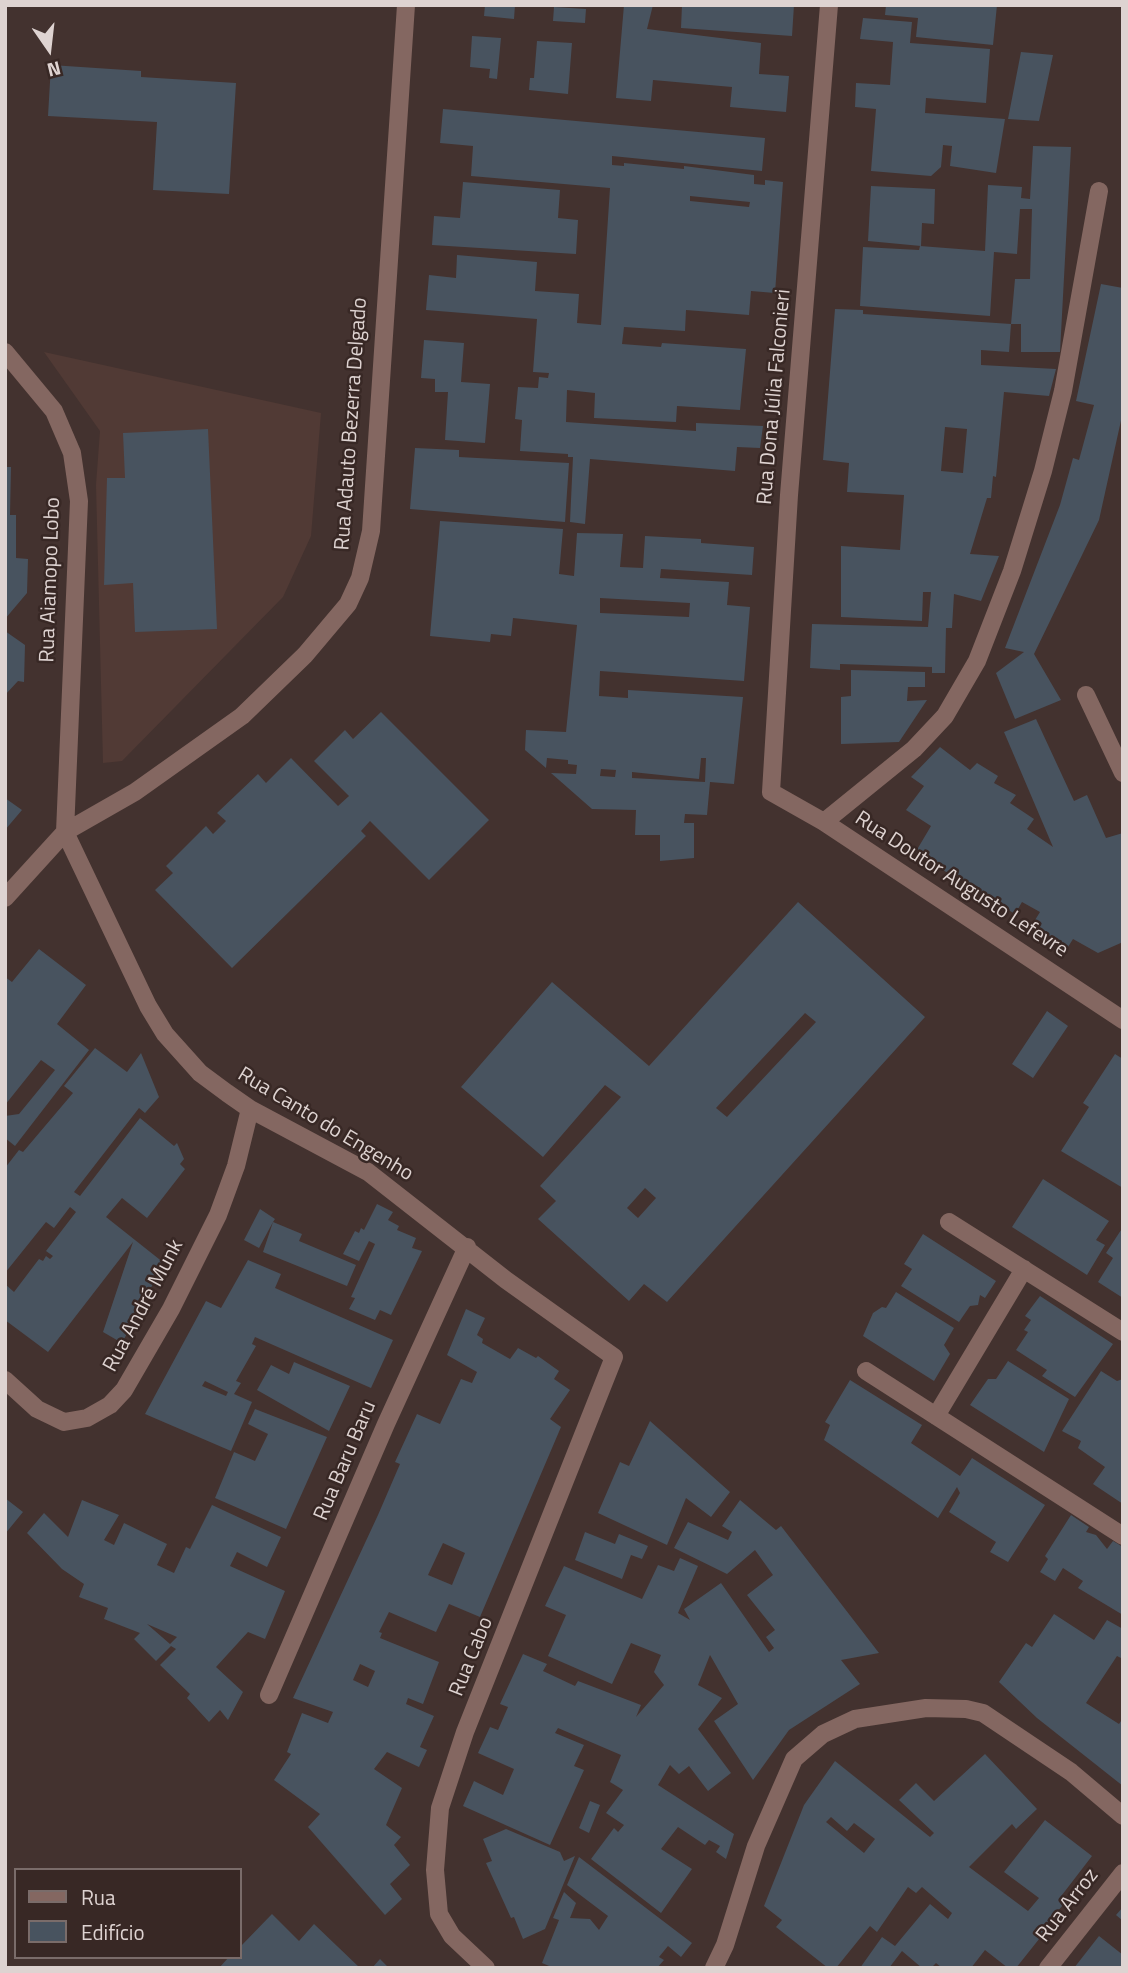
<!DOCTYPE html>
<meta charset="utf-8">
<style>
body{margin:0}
#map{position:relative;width:1128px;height:1973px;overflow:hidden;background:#43322f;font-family:"Titillium Web",sans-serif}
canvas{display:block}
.frame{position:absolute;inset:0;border:7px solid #ded3d1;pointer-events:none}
.legend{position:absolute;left:14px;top:1868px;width:228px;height:91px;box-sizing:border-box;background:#382825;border:2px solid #7a6c6a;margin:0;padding:9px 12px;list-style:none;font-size:21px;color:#ded3d1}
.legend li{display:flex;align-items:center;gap:14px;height:35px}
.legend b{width:35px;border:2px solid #7a6c6a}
.north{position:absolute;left:14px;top:14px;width:70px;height:70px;-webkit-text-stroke:5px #382825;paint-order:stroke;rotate:166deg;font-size:19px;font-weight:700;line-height:28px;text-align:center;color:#ded3d1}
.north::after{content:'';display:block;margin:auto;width:24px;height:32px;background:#ded3d1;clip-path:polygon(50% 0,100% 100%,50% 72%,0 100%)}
</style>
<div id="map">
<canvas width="1128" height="1973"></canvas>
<div class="frame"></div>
<ul class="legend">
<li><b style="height:9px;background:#846761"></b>Rua</li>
<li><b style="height:19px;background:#48535f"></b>Edifício</li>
</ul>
<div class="north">N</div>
</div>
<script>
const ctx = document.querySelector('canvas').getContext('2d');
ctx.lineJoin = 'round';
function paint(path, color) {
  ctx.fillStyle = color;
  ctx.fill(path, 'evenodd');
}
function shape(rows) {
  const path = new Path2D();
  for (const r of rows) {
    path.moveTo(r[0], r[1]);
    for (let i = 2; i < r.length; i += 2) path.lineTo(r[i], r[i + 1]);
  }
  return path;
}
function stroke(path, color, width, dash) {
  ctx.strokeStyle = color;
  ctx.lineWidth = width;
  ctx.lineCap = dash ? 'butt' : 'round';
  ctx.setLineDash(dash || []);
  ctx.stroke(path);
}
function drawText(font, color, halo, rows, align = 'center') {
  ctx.font = font + ' "Titillium Web",sans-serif';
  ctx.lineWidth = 5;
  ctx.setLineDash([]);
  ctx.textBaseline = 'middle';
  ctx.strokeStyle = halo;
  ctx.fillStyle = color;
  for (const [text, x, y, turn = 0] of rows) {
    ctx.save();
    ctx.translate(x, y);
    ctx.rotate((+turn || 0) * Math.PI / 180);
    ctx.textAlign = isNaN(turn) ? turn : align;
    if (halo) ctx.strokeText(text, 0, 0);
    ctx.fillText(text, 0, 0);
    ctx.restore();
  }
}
const built = shape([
 [44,352,321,413,311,536,283,597,122,761,103,763,96,485,100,431]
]);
const building = shape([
 [485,5,515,5,514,19,484,16],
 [624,5,653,5,647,29,761,43,759,74,789,76,786,112,730,107,732,87,653,80,651,101,616,98],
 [682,5,794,5,792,36,681,28],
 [886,5,997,5,993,45,916,37,918,18,885,15],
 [554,7,586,9,585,23,553,21],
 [863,18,912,22,910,43,990,49,986,103,926,98,925,113,1005,119,996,173,950,166,952,146,943,145,941,167,931,176,871,171,876,109,855,107,856,83,890,85,893,42,860,39],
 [472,36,501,38,497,79,489,78,490,69,470,67],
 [537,41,572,43,568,94,529,90,530,78,534,78],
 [1021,52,1053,55,1039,121,1008,119],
 [51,65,141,71,141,77,236,83,229,194,153,190,157,122,48,116],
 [443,109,765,138,762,171,612,156,612,165,624,166,624,163,684,169,684,166,754,175,754,184,765,185,765,180,783,182,775,293,751,291,749,315,686,310,685,331,624,327,622,344,661,347,662,343,746,349,740,410,677,406,676,422,594,418,595,393,567,390,566,422,696,431,696,423,763,426,760,448,737,447,735,471,590,459,585,524,570,522,573,457,568,457,568,454,520,451,522,420,515,419,518,387,538,388,539,377,548,378,549,373,533,372,537,319,426,310,429,275,456,278,457,255,537,262,535,291,579,294,577,323,601,325,610,188,471,176,473,146,440,143],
 [690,196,750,202,749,207,690,201],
 [1033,146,1071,147,1060,352,1021,352,1021,324,1011,324,1015,279,1030,279,1032,209,1020,209,1017,254,994,252,990,316,860,306,863,247,919,250,920,246,985,251,988,185,1022,187,1021,198,1030,199],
 [463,182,560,190,558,218,578,220,576,254,432,245,434,216,460,218],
 [871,186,935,189,934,224,922,223,921,246,868,241],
 [1101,284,1123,288,1122,416,1099,520,1034,654,1061,700,1015,719,996,673,1024,652,1005,648,1060,505,1073,458,1079,460,1094,405,1076,401],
 [835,309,863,310,863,314,1011,324,1009,352,981,350,981,365,1056,369,1049,396,1004,392,996,477,993,476,991,498,987,498,970,554,999,556,981,601,954,594,952,628,946,628,945,673,932,673,932,667,840,664,840,670,810,668,812,624,928,627,931,592,923,592,922,621,841,617,841,546,900,550,904,495,847,492,849,463,823,460],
 [945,427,967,429,963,473,941,471],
 [424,340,464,343,461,382,490,384,485,443,445,440,448,392,435,392,435,379,421,378],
 [208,429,217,629,135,632,133,583,104,585,107,478,125,478,123,433],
 [415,448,459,450,459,457,569,463,565,522,410,509],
 [5,467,11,467,10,515,16,515,16,558,28,559,27,593,5,619],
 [440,521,563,529,559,574,574,576,577,533,623,534,620,567,643,568,645,536,701,539,701,543,754,547,752,575,661,569,660,578,729,582,727,605,750,607,744,681,600,671,599,696,628,698,628,690,743,697,734,784,710,782,707,815,685,814,684,823,694,823,694,858,660,861,660,835,635,835,636,810,592,809,551,773,576,774,577,765,568,764,568,760,547,758,546,768,525,750,526,730,566,732,577,625,513,618,511,636,491,634,490,642,430,636],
 [600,598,690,603,689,617,600,613],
 [701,758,706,758,705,782,632,778,632,772,699,779],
 [601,769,616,770,615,777,600,776],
 [5,631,25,645,24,682,18,681,5,695],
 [851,670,925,672,925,687,908,687,907,701,927,700,899,742,841,744,841,697,851,696],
 [381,712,489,820,429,880,370,821,361,831,366,836,232,968,155,890,173,873,166,866,206,826,213,834,226,821,217,813,258,774,266,783,291,758,338,806,349,796,314,761,345,730,353,739],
 [1036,719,1074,801,1087,795,1106,838,1123,833,1123,942,1098,953,1073,939,1068,947,1032,925,1040,912,1022,902,1015,914,915,853,931,826,906,810,924,786,911,777,940,747,970,770,977,763,998,776,994,783,1016,795,1010,803,1034,819,1027,829,1053,847,1004,732],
 [5,798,22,810,5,830],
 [798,902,925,1017,667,1302,644,1284,629,1301,538,1219,556,1201,540,1186,621,1097,605,1085,543,1157,461,1087,552,982,649,1066],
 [805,1013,816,1022,727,1117,716,1108],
 [645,1188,656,1198,638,1218,627,1208],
 [39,949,86,985,57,1024,89,1050,15,1146,5,1138,5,1116,19,1114,55,1070,41,1060,5,1105,5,977,12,982],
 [1047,1011,1068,1026,1033,1078,1012,1064],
 [95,1048,127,1072,141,1053,159,1097,145,1113,139,1108,74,1192,80,1196,140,1118,174,1146,177,1143,184,1159,180,1164,185,1169,147,1218,122,1198,106,1217,164,1263,122,1343,103,1332,133,1242,48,1352,5,1320,5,1284,14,1292,39,1259,43,1261,46,1256,50,1259,53,1256,46,1251,76,1212,70,1207,54,1228,46,1222,5,1273,5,1168,19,1150,23,1152,73,1093,64,1086],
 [1115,1054,1123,1059,1123,1188,1061,1151,1089,1107,1083,1103],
 [1043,1179,1109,1221,1096,1240,1105,1245,1087,1275,1012,1227],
 [377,1204,393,1212,388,1220,399,1226,397,1230,416,1238,412,1248,422,1251,391,1315,380,1310,375,1320,349,1309,355,1298,351,1297,375,1244,369,1241,359,1261,343,1254,355,1231,359,1233,361,1228,364,1230],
 [260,1209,275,1219,273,1222,302,1234,299,1241,356,1265,347,1286,263,1252,273,1222,259,1248,244,1240],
 [1123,1227,1123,1298,1098,1282,1113,1258,1106,1253],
 [923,1234,996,1281,985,1298,980,1295,978,1305,970,1306,959,1322,901,1286,912,1269,904,1264],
 [248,1260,281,1274,275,1288,393,1340,371,1388,255,1337,252,1344,256,1346,236,1381,241,1383,234,1394,252,1402,231,1451,145,1414,206,1301,221,1308],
 [205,1381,228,1392,226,1396,202,1386],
 [896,1292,954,1328,944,1345,950,1354,934,1381,863,1336,873,1313,882,1307,886,1308],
 [1040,1296,1113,1344,1075,1397,1042,1376,1047,1370,1016,1350,1028,1332,1024,1330,1031,1320,1025,1316],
 [466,1309,485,1318,477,1335,483,1339,482,1343,510,1359,518,1348,536,1358,538,1356,559,1371,554,1379,570,1390,550,1419,561,1427,480,1617,449,1604,436,1632,389,1612,379,1632,382,1633,380,1638,439,1662,423,1704,408,1698,406,1704,434,1716,420,1747,427,1750,419,1767,387,1752,374,1769,402,1788,386,1825,401,1837,394,1845,410,1865,390,1884,402,1899,385,1915,308,1827,320,1814,274,1780,291,1754,287,1752,302,1713,328,1723,333,1712,293,1698,378,1515,400,1464,395,1462,417,1414,440,1424,461,1379,472,1383,477,1372,447,1355],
 [443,1543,465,1553,452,1585,428,1575],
 [360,1664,375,1671,368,1687,353,1680],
 [1008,1361,1069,1399,1044,1452,970,1405,988,1379,996,1379],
 [294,1362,350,1386,329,1431,257,1390,271,1365,289,1374],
 [1101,1371,1117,1381,1123,1379,1123,1504,1093,1484,1105,1467,1078,1448,1081,1441,1062,1431],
 [850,1380,922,1425,911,1443,960,1476,972,1458,1045,1505,1008,1562,990,1552,996,1542,949,1512,960,1493,957,1487,938,1518,824,1440,830,1425,825,1422],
 [255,1409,327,1437,286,1529,215,1498,234,1452,255,1461,268,1434,248,1424],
 [650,1421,730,1492,711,1517,686,1498,667,1545,598,1513,620,1462,629,1466],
 [5,1498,23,1512,5,1534],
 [82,1500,119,1515,104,1540,114,1545,124,1523,167,1544,157,1565,174,1573,186,1547,190,1549,212,1505,281,1537,267,1567,237,1552,230,1566,285,1591,265,1639,248,1632,216,1667,243,1692,228,1720,220,1710,209,1722,187,1698,190,1694,160,1665,176,1649,171,1646,156,1661,134,1639,140,1633,104,1619,108,1608,79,1597,84,1584,62,1569,27,1533,44,1513,68,1537],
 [147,1624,177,1637,170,1644],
 [740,1500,776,1530,781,1526,879,1653,841,1660,860,1684,789,1730,753,1780,714,1721,738,1704,710,1655,698,1685,722,1698,698,1729,731,1773,708,1791,689,1766,679,1774,670,1765,658,1785,734,1834,726,1859,716,1852,720,1846,709,1840,705,1845,678,1827,661,1849,692,1869,661,1913,591,1859,614,1828,618,1832,624,1825,606,1813,623,1790,610,1782,621,1755,558,1728,555,1733,584,1745,574,1766,584,1770,550,1845,463,1806,474,1781,503,1795,514,1769,478,1753,490,1727,498,1730,508,1707,500,1704,523,1654,547,1664,543,1671,575,1686,578,1681,641,1705,636,1717,664,1685,654,1672,661,1655,631,1643,612,1684,548,1656,566,1615,545,1606,564,1566,642,1599,658,1565,674,1571,680,1558,698,1566,678,1613,690,1620,684,1609,721,1583,769,1652,774,1648,766,1637,775,1630,747,1595,773,1575,755,1550,727,1574,674,1548,688,1522,728,1540,732,1532,722,1526],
 [1071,1515,1089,1527,1086,1532,1096,1535,1107,1549,1113,1541,1123,1547,1123,1615,1078,1588,1083,1581,1063,1568,1055,1581,1040,1572,1048,1559,1045,1556],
 [585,1532,615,1544,619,1534,648,1546,642,1559,631,1555,622,1579,575,1560],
 [1054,1614,1094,1640,1107,1620,1123,1629,1123,1659,1117,1656,1086,1703,1119,1724,1123,1718,1123,1786,1037,1718,999,1682,1026,1643,1032,1647],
 [985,1754,1037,1809,1016,1829,1012,1824,969,1867,1028,1911,1039,1898,1004,1872,1045,1820,1092,1856,1062,1895,1068,1899,1057,1912,1059,1914,1016,1968,1008,1968,985,1950,971,1968,942,1968,936,1963,931,1968,922,1968,902,1951,889,1968,860,1968,882,1937,895,1946,930,1904,948,1919,952,1913,922,1887,916,1893,908,1887,877,1932,870,1926,836,1968,828,1968,776,1927,782,1920,764,1906,804,1805,835,1761,930,1837,934,1833,899,1800,916,1783,934,1801],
 [831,1817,847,1831,854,1823,875,1839,864,1853,826,1822],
 [590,1801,600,1805,589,1833,579,1828],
 [506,1829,560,1852,564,1861,575,1856,545,1929,523,1939,514,1917,511,1918,486,1863,492,1861,483,1839],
 [579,1857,692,1943,681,1957,668,1946,659,1957,664,1960,657,1968,554,1968,542,1963,559,1920,553,1918,564,1892,576,1903,570,1918,590,1919,599,1930,608,1916,567,1885],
 [1123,1907,1123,1921,1116,1915],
 [272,1914,299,1941,314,1924,360,1968,219,1968,229,1957,240,1957,240,1947],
 [1099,1936,1123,1955,1123,1968,1074,1968],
 [380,1959,389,1968,372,1968]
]);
const minor = shape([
 [829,5,789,495,771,792,824,822,1123,1020],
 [5,352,54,411,72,453,79,501,65,832,148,1006,165,1034,200,1073,227,1093,250,1109,368,1172,506,1280,614,1357,465,1732,440,1808,435,1870,439,1914,452,1936,486,1968],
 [1086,695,1123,773],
 [824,822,914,749,945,716,977,661,1012,571,1043,471,1063,391,1099,191],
 [5,898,65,832,135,792,242,716,305,655,348,604,360,578,371,531,406,5],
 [949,1222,1123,1332],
 [866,1371,1123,1536],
 [5,1380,37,1409,64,1422,87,1418,110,1405,124,1390,171,1309,218,1215,236,1166,250,1109],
 [936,1416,1024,1269],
 [269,1695,386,1424,467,1247],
 [714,1968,725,1945,756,1846,794,1759,823,1734,855,1719,926,1708,966,1709,983,1713,1071,1772,1123,1816],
 [1048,1968,1123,1873]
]);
const streetNames = [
 ["Rua Dona Júlia Falconieri",775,397,-85],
 ["Rua Adauto Bezerra Delgado",352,424,-86],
 ["Rua Aiamopo Lobo",51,580,-88],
 ["Rua Doutor Augusto Lefevre",961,885,33],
 ["Rua Canto do Engenho",325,1125,31],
 ["Rua André Munk",144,1306,-62],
 ["Rua Baru Baru",346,1461,-67],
 ["Rua Cabo",472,1657,-68],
 ["Rua Arroz",1068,1906,-52]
];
paint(built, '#513a35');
paint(building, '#48535f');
stroke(minor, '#846761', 18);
drawText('21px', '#ded3d1', '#382825', streetNames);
</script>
